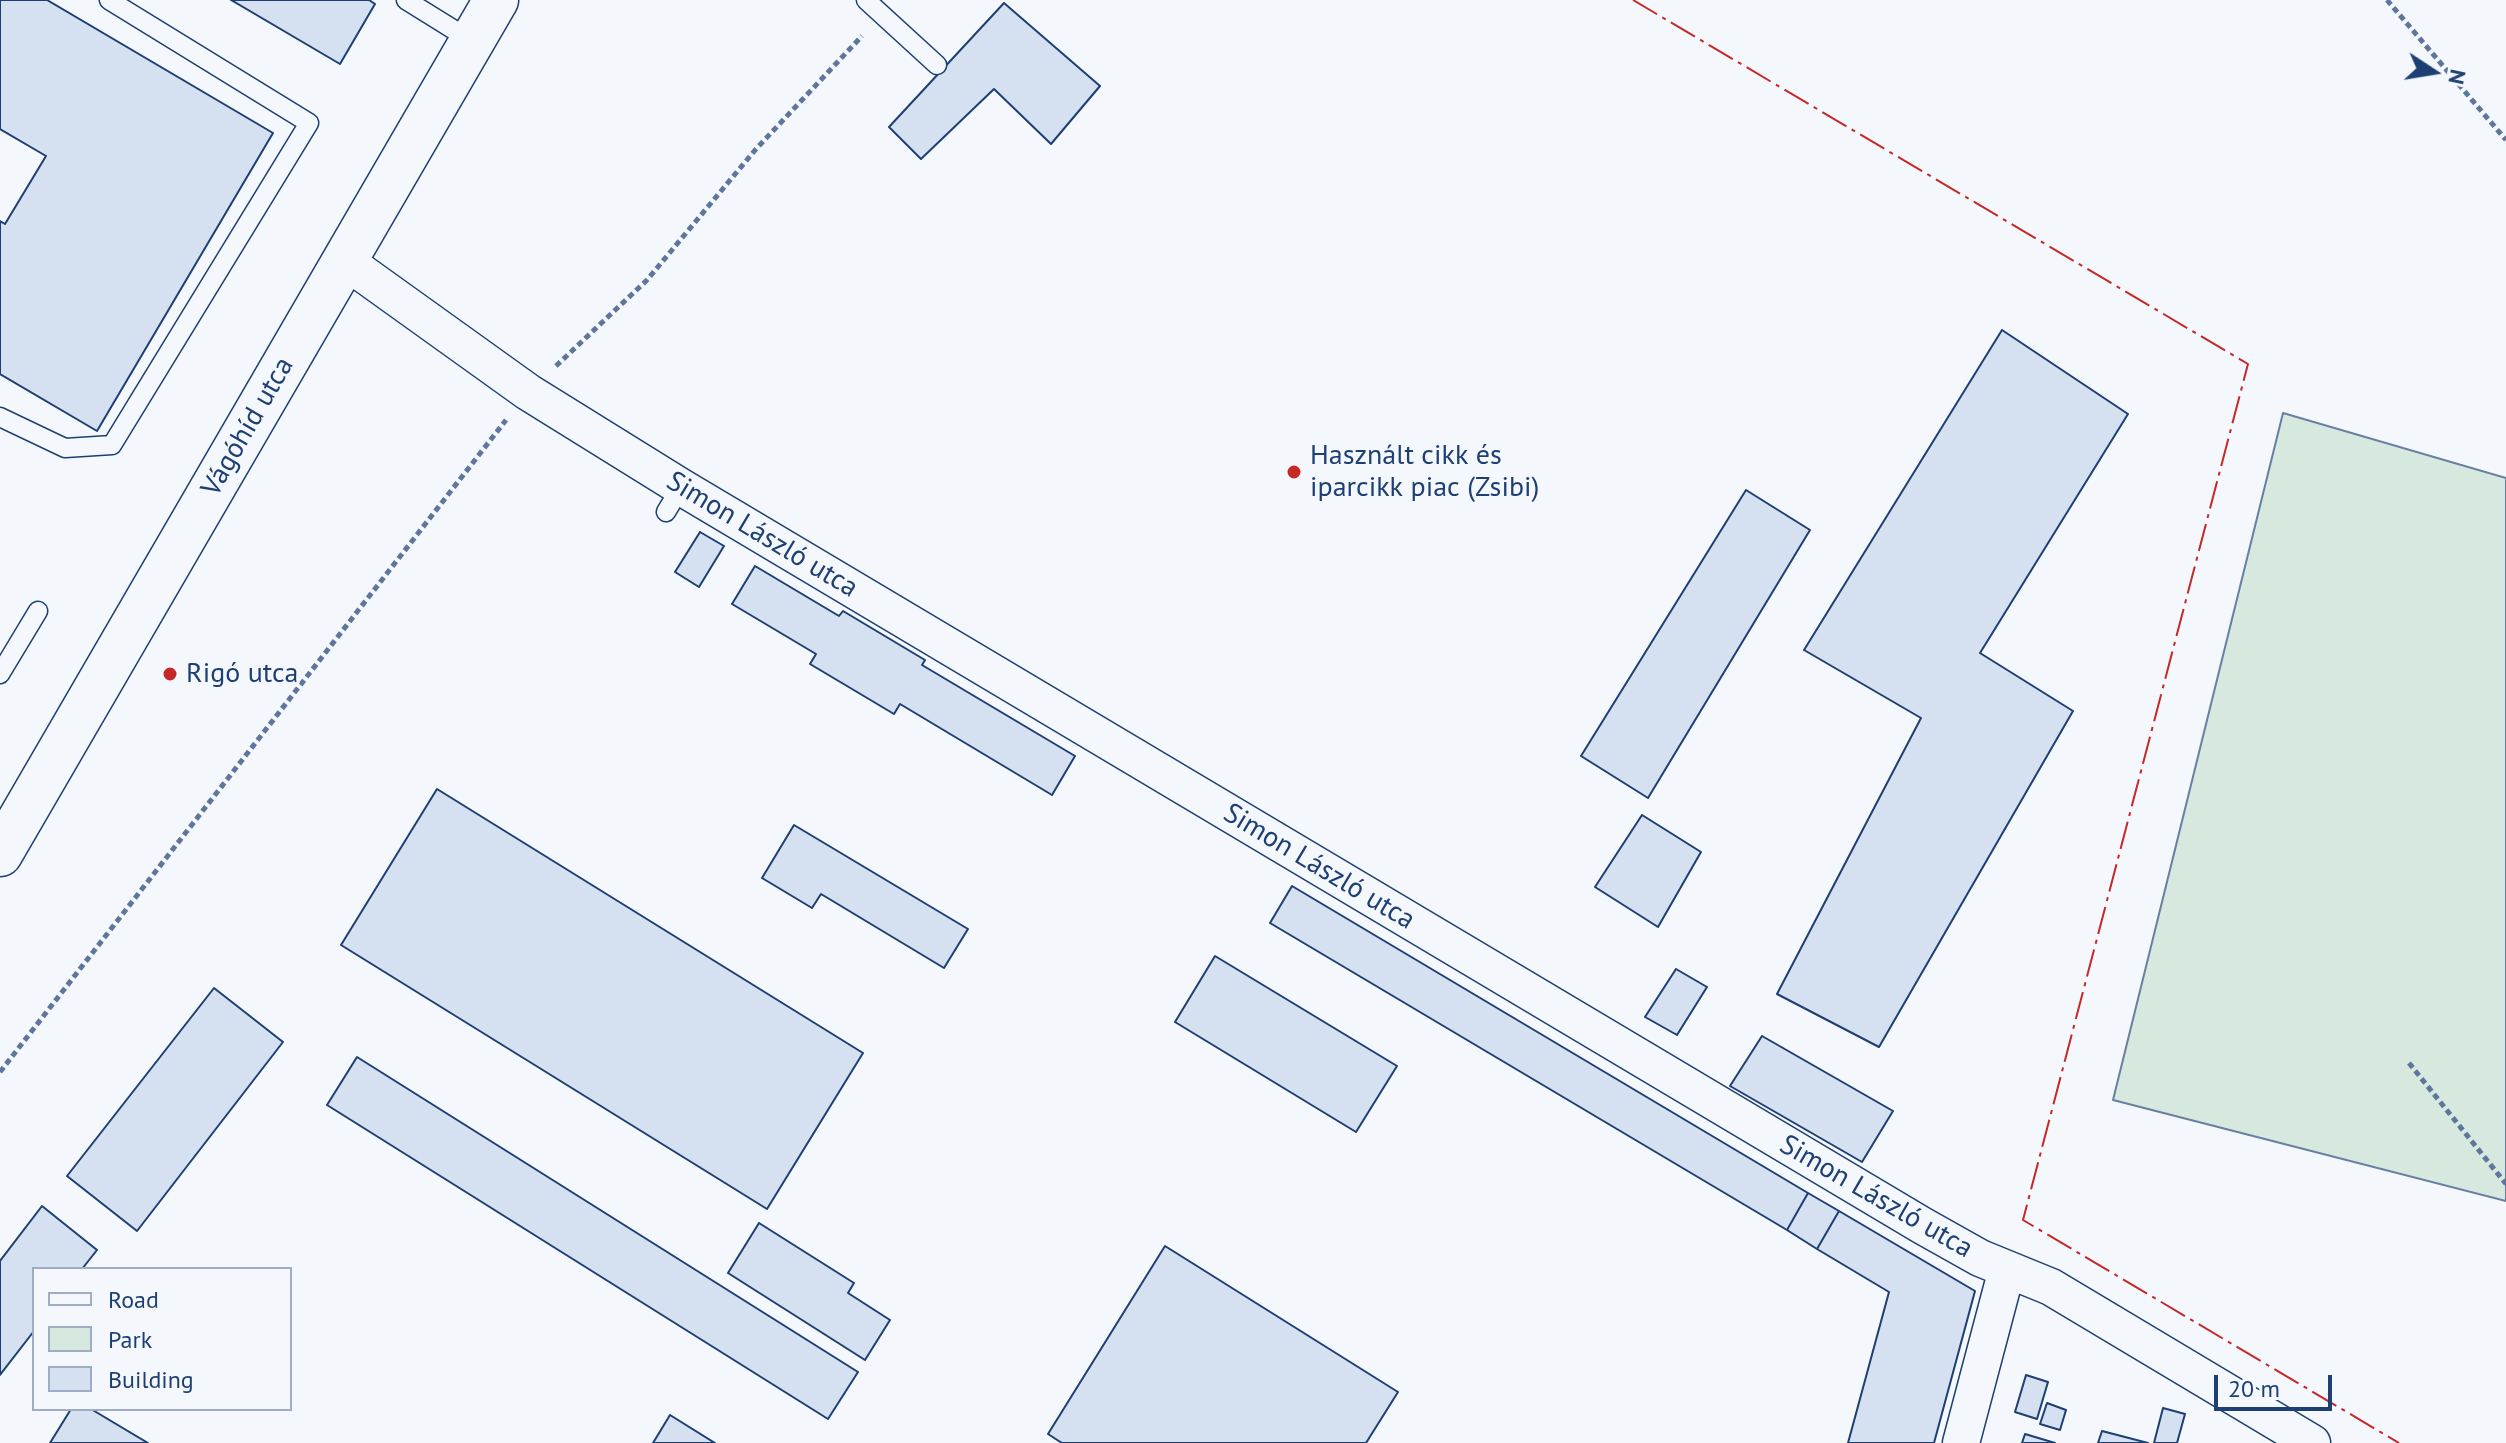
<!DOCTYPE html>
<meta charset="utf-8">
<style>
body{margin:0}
#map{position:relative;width:2506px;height:1443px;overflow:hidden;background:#f4f7fb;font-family:"PT Sans",sans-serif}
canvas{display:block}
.legend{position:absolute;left:32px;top:1267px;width:260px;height:144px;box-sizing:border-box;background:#f4f7fb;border:2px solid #9eadc5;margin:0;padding:10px 14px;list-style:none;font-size:24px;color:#1d3f73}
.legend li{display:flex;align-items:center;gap:16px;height:40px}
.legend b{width:40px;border:2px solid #9eadc5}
.north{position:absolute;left:2394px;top:32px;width:80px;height:80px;-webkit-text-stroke:6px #f4f7fb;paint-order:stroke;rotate:102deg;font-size:22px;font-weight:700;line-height:32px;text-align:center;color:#1d3f73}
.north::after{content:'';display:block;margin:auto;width:28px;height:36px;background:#1d3f73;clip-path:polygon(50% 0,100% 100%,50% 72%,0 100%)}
.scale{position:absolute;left:2214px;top:1375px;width:118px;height:36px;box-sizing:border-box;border:4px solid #1d3f73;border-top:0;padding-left:10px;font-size:24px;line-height:28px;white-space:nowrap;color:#1d3f73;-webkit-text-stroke:6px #f4f7fb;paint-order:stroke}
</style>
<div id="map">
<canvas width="2506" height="1443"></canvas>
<ul class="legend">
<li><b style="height:10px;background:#f4f7fb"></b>Road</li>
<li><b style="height:22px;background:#d7e8df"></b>Park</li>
<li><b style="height:22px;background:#d5e0f0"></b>Building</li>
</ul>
<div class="north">N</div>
<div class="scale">20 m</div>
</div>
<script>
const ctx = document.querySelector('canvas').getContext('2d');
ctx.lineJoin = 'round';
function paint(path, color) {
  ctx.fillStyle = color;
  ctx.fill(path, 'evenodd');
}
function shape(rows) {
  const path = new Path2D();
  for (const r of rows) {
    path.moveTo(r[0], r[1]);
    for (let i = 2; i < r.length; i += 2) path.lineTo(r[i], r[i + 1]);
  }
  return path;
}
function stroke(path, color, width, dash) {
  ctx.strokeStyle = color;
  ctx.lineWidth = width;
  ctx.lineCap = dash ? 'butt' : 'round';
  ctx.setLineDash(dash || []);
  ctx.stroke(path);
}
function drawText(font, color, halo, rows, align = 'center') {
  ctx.font = font + ' "PT Sans",sans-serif';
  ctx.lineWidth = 6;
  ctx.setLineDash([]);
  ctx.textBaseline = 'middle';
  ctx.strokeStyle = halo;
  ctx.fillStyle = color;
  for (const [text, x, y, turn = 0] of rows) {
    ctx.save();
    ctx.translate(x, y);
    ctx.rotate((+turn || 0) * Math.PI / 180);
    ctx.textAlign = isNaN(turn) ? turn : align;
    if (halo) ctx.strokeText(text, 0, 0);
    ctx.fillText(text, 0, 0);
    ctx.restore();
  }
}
const green = shape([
 [2283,413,2506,478,2506,1201,2113,1100,2283,413]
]);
const building = shape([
 [0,0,47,0,273,133,97,431,0,374,0,221,5,224,46,156,0,129,0,0],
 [231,0,369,0,375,4,340,64,231,0],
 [1004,3,1100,86,1051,144,994,89,921,159,889,127,1004,3],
 [2002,330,2128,414,1980,653,2073,711,1879,1047,1777,994,1921,718,1804,650,2002,330],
 [1746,490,1810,530,1648,798,1581,756,1746,490],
 [700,532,724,546,699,587,675,572,700,532],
 [755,566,839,616,843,611,925,660,922,665,1075,756,1052,795,900,704,894,714,810,664,816,654,732,604,755,566],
 [437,789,863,1053,767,1209,341,945,437,789],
 [1642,815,1701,852,1658,927,1595,887,1642,815],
 [794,825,968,929,944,968,821,894,812,908,762,878,794,825],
 [1292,886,1808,1193,1787,1230,1270,923,1292,886],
 [1215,956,1397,1066,1356,1132,1175,1022,1215,956],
 [1676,969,1707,987,1677,1035,1645,1017,1676,969],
 [214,988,283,1042,137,1231,67,1176,214,988],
 [1762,1036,1893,1111,1862,1162,1730,1086,1762,1036],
 [357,1057,858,1372,828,1419,327,1105,357,1057],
 [1808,1193,1839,1211,1817,1249,1787,1230,1808,1193],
 [42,1206,97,1250,82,1269,34,1269,34,1331,0,1375,0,1261,42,1206],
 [1839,1211,1975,1291,1934,1443,1848,1443,1889,1292,1817,1249,1839,1211],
 [759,1223,854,1283,848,1293,890,1320,865,1360,728,1273,759,1223],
 [1165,1246,1398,1392,1366,1443,1062,1443,1048,1434,1165,1246],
 [2026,1375,2048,1382,2037,1419,2015,1412,2026,1375],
 [2047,1403,2066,1410,2060,1430,2040,1424,2047,1403],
 [2163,1408,2185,1414,2177,1443,2154,1443,2163,1408],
 [71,1409,91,1409,148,1443,50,1443,71,1409],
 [670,1415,715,1443,653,1443,670,1415],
 [2102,1431,2148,1443,2098,1443,2102,1431],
 [2025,1434,2055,1443,2022,1443,2025,1434]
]);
const path = shape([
 [2387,0,2506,140],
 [556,366,647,280,756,149,862,36],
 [2409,1063,2506,1184],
 [0,1072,506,420]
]);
const lane = shape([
 [406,0,472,41],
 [866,0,937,65],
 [0,417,65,448,112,445,309,123,109,0],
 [666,512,681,487],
 [0,674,38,611]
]);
const street = shape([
 [344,260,528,392,681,487,1923,1226,1980,1258,2051,1287,2312,1443],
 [1961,1443,2007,1269]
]);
const secondary = shape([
 [0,854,496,0]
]);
const power = shape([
 [1633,0,2248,364,2023,1220,2399,1443]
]);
const markers = [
 [1294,472,8,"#c62828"],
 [170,674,8,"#c62828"]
];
const streetNames = [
 ["Vágóhíd utca",248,427,-60],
 ["Simon László utca",762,535,31],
 ["Simon László utca",1319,867,31],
 ["Simon László utca",1876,1197,30]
];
const poiNames = [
 ["Használt cikk és",1310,456],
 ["iparcikk piac (Zsibi)",1310,488],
 ["Rigó utca",186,674]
];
paint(green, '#d7e8df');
stroke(green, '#687fa3', 2);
paint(building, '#d5e0f0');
stroke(building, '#1d3f73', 2);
stroke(lane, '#1d3f73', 21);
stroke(street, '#1d3f73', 39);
stroke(secondary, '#1d3f73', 47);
stroke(path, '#5e769c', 5, [6, 4]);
stroke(lane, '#f4f7fb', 18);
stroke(street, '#f4f7fb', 36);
stroke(secondary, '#f4f7fb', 44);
stroke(power, '#c62828', 2, [28, 6, 4, 6]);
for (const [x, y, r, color] of markers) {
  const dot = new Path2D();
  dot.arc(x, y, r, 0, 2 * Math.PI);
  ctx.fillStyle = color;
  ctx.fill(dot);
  stroke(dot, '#f4f7fb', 3);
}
drawText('28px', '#1d3f73', '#f4f7fb', streetNames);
drawText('28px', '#1d3f73', '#f4f7fb', poiNames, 'left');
</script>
